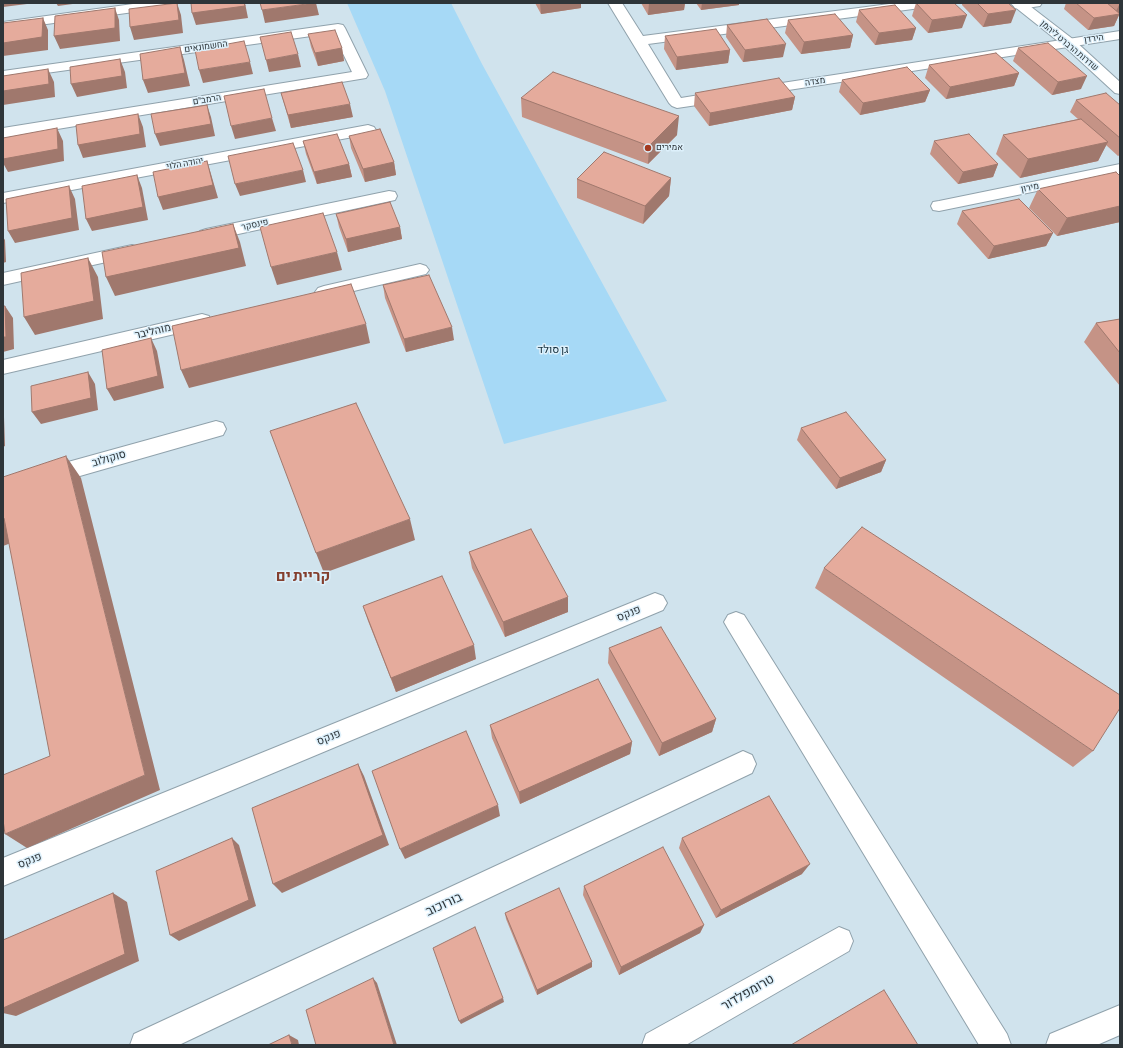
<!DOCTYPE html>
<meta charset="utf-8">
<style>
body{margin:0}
#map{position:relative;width:1123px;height:1048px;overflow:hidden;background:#d0e3ed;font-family:"Sofia Sans Condensed",sans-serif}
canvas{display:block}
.frame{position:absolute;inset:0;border:4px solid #2e3539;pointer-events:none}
</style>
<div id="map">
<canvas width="1123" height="1048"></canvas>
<div class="frame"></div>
</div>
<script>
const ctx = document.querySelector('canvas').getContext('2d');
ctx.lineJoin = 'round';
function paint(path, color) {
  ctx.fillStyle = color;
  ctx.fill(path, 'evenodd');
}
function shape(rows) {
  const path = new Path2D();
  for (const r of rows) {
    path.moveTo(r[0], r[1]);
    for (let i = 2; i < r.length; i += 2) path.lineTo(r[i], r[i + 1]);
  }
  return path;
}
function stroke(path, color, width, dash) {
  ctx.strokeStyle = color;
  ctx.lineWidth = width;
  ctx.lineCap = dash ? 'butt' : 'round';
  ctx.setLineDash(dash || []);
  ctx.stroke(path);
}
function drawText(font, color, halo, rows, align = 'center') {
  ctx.font = font + ' "Sofia Sans Condensed",Heebo,sans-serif';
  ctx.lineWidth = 3;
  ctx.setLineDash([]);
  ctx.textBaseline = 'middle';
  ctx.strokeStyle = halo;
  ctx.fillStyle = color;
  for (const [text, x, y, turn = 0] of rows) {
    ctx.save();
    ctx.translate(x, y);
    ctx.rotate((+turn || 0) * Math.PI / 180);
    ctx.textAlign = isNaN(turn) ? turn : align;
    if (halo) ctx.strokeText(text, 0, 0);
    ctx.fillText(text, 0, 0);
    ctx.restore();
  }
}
const green = shape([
 [347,3,451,3,482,64,667,401,504,444,385,91]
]);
const minor = shape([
 [140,3,177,3,175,6,170,7,3,30,3,22,140,3],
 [608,3,622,3,643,36,897,3,935,3,933,6,928,7,648,44,681,98,724,91,729,93,732,96,729,99,724,101,677,108,672,106,669,103,608,3],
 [1015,3,1042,3,1040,6,1020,9,1015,8,1013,5,1015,3],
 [338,24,343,25,345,28,368,75,366,78,3,138,3,128,352,72,333,33,3,79,3,71,338,24],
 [1120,31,1120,39,756,95,751,94,749,91,751,88,756,87,1120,31],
 [368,125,374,127,376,130,374,133,3,203,3,193,368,125],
 [1120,164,1120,174,939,211,933,210,931,206,933,202,939,201,1120,164],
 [389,191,395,192,397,196,395,200,206,241,200,239,197,235,200,231,206,229,389,191],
 [132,245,138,247,141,251,138,255,3,285,3,273,132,245],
 [420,264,426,266,429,270,426,274,324,298,318,296,315,292,318,288,324,286,420,264],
 [202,314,209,316,211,321,209,326,3,374,3,360,202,314],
 [216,421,223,423,226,429,223,435,3,498,3,480,216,421],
 [655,593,663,596,667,603,663,610,3,886,3,858,655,593],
 [736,612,744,615,1007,1034,1011,1045,979,1045,728,629,724,622,728,615,736,612],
 [743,751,752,755,756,764,752,773,179,1045,130,1045,134,1034,743,751],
 [839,927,849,931,853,941,849,951,686,1045,642,1045,646,1034,839,927],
 [1120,1005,1120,1035,1097,1045,1046,1045,1050,1034,1120,1005]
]);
const tertiary = shape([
 [1010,3,1026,3,1074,40,1120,82,1120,94,1115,93,1064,46,1010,3]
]);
const wall = shape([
 [535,3,581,3,581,8,541,14],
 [641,3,685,3,684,10,648,15],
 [696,3,739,3,739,5,701,10],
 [916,3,962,28,928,33,912,16],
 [962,3,1008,3,1011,23,983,27,962,5],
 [1066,3,1120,3,1120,15,1119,15,1114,26,1088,30,1064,9],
 [859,10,916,28,912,40,875,45,856,22],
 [788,20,853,35,850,48,801,54,785,33],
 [727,25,783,57,743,62,726,37],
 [308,34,342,48,344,61,318,66,311,47],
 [665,36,730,50,728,63,676,70,664,49],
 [1018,48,1081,89,1052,95,1013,61],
 [929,65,1019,73,1014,86,946,99,925,78],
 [842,80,930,90,925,102,860,115,839,92],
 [281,93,353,117,291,128],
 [695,93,795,97,792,110,709,126,694,106],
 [521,98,677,135,648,164,522,117],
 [1076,100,1120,105,1120,155,1118,156,1106,145,1098,161,1020,178,996,154,1003,135,1078,119,1070,112],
 [349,136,394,162,396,175,365,182,351,148],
 [303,141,349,164,352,177,317,184,306,154],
 [934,141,998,164,993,177,958,184,930,154],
 [1120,176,1120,222,1057,236,1029,208,1038,189],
 [671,178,669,196,643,224,577,198,577,179],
 [962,211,1053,233,1046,246,988,259,957,224],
 [336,214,400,227,402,239,348,252,339,227],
 [383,285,454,340,406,352,385,298],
 [1120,319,1120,386,1084,342,1096,323],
 [801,428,886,460,881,472,836,489,797,440],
 [469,552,568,612,505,637,472,568],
 [824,568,1093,751,1073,767,815,588],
 [363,606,476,659,396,692,368,621],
 [609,648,716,719,712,732,659,756,608,663],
 [490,725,632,742,630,754,520,804,492,738],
 [682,838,802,874,716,918,679,848],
 [584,886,704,925,700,933,619,975,583,895],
 [505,913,592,967,537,995,506,919]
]);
const shadedWall = shape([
 [3,3,35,3,3,7],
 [56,3,80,3,58,6],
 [177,3,181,15,183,33,134,40,130,27],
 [244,3,245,3,248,18,196,25,192,13],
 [314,3,316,3,319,15,265,23,262,10],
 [540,3,581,3,581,8,541,14],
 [649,3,685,3,684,10,648,15],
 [702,3,739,3,739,5,701,10],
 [1120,3,1120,15,1119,15,1114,26,1088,30,1094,18,1114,15],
 [115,8,119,20,120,41,60,49,54,36],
 [1016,10,1011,23,983,27,988,14],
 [967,15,962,28,928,33,932,20],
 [43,18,48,30,48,50,3,56,3,43],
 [916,28,912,40,875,45,879,33],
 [853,35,850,48,801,54,804,42],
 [786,44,783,57,743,62,745,50],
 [180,47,184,60,190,86,148,93,143,80],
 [342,48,344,61,318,66,315,53],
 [730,50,728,63,676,70,677,57],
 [298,54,301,67,269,72,266,60],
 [120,59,125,72,127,88,77,97,71,84],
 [250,62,253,74,203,83,199,70],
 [48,69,54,82,55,97,3,105,3,91],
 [1019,73,1014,86,946,99,950,87],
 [1087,76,1081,89,1052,95,1058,82],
 [930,90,925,102,860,115,863,103],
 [795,97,792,110,709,126,710,113],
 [350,104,353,117,291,128,288,115],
 [207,105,211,117,215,136,160,146,155,134],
 [138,114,143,127,146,147,83,158,78,145],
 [679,116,677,135,648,164,649,146],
 [272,118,276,131,235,139,231,126],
 [57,128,63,141,64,161,8,172,3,163,3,159],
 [1108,142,1098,161,1020,178,1028,159],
 [207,161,211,174,218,198,163,210,158,197],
 [394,162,396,175,365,182,363,169],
 [349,164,352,177,317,184,314,172],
 [998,164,993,177,958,184,963,172],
 [303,170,306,182,240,196,235,184],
 [137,175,142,188,148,220,92,231,86,219],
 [671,178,669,196,643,224,645,206],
 [69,186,75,199,79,230,15,243,8,231],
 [1120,206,1120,222,1057,236,1067,218],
 [233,224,240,242,246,266,115,296,106,277],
 [400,227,402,239,348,252,346,239],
 [1053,233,1046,246,988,259,994,246],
 [3,237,5,240,6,262,3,263],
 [337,252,342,270,277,285,271,267],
 [88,258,98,277,103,319,35,335,24,317],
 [5,306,13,318,14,349,3,352,3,337],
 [366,324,370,343,189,388,181,370],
 [452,327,454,340,406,352,404,339],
 [151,338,157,351,164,388,114,401,107,389],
 [88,372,95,384,98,410,41,424,32,412],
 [3,416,4,417,5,446,3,447],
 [66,456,81,478,160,790,27,848,5,834,145,775],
 [886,460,881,472,836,489,840,478],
 [4,518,22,539,3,546,3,519],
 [410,519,415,540,324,573,316,553],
 [568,597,568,612,505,637,503,622],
 [474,645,476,659,396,692,391,678],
 [716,719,712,732,659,756,662,743],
 [632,742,630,754,520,804,519,792],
 [358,764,364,776,389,845,282,893,273,884],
 [498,805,500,816,405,859,400,849],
 [232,838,239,845,256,906,179,941,170,935],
 [810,864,802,874,716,918,721,910],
 [113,893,127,902,139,961,16,1016,3,1013,3,1008],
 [704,925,700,933,619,975,621,967],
 [592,962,592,967,537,995,537,990],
 [373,978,377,983,397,1045,394,1045],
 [503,998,504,1002,461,1024,459,1021],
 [289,1035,298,1040,299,1045,292,1045]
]);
const building = shape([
 [177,3,179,20,130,27,129,9,177,3],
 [191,3,244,3,245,6,192,13,191,3],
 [260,3,314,3,262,10,260,3],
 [916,3,954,3,967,15,932,20,916,3],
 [977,3,1008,3,1016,10,988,14,977,3],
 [1076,3,1107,3,1120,14,1094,18,1076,3],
 [895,5,916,28,879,33,859,10,895,5],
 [115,8,115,28,54,36,55,16,115,8],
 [835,14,853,35,804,42,788,20,835,14],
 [43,18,42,37,3,43,3,23,43,18],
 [767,19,786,44,745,50,727,25,767,19],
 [716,29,730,50,677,57,665,36,716,29],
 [335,30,342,48,315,53,308,34,335,30],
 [291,32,298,54,266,60,260,37,291,32],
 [244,41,250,62,199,70,195,50,244,41],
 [1048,43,1087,76,1058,82,1018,48,1048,43],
 [180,47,185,73,143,80,140,54,180,47],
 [996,53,1019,73,950,87,929,65,996,53],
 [120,59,122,76,71,84,70,67,120,59],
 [907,67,930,90,863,103,842,80,907,67],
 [48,69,49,84,3,91,3,76,48,69],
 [553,72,679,116,649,146,521,98,553,72],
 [779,78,795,97,710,113,695,93,779,78],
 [342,82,350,104,288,115,281,93,342,82],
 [264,89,272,118,231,126,224,96,264,89],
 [1106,93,1120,105,1120,138,1076,100,1106,93],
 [207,105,211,124,155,134,151,114,207,105],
 [138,114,140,134,78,145,76,125,138,114],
 [1081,119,1108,142,1028,159,1003,135,1081,119],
 [57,128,58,149,3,159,3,138,57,128],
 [380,129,394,162,363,169,349,136,380,129],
 [337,134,349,164,314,172,303,141,337,134],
 [969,134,998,164,963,172,934,141,969,134],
 [293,143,303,170,235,184,228,156,293,143],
 [604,152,671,178,645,206,577,179,604,152],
 [207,161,213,185,158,197,153,172,207,161],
 [1116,172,1120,176,1120,206,1067,218,1038,189,1116,172],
 [137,175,143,207,86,219,82,186,137,175],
 [69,186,72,218,8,231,6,199,69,186],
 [1019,199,1053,233,994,246,962,211,1019,199],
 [390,202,400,227,346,239,336,214,390,202],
 [323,213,337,252,271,267,260,227,323,213],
 [233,224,239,248,106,277,102,252,233,224],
 [88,258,94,301,24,317,21,273,88,258],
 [429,275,452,327,404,339,383,285,429,275],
 [351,284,366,324,181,370,172,326,351,284],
 [3,306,5,306,6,337,3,337,3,306],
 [1120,319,1120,353,1096,323,1120,319],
 [151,338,158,376,107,389,102,350,151,338],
 [88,372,91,398,32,412,31,386,88,372],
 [356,403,410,519,316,553,270,431,356,403],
 [846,412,886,460,840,478,801,428,846,412],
 [66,456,145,775,5,834,3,820,3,775,50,756,4,518,3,519,3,477,66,456],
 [862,527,1120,695,1120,708,1093,751,824,568,862,527],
 [531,529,568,597,503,622,469,552,531,529],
 [442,576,474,645,391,678,363,606,442,576],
 [661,627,716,719,662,743,609,648,661,627],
 [598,679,632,742,519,792,490,725,598,679],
 [466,731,498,805,400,849,372,771,466,731],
 [358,764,383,835,273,884,252,808,358,764],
 [769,796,810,864,721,910,682,838,769,796],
 [232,838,249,900,170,935,156,871,232,838],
 [663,847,704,925,621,967,584,886,663,847],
 [559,888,592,962,537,990,505,913,559,888],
 [113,893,125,954,3,1008,3,940,113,893],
 [475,927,503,998,459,1021,433,948,475,927],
 [373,978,394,1045,316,1045,306,1010,373,978],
 [884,990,918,1045,791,1045,884,990],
 [289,1035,292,1045,268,1045,289,1035]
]);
const markers = [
 [648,148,4,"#a33a21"]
];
const farStreetnames = [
 ["הירדן",1094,39,-8],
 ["שדרות הרברט ליהמן",1069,46,40],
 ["החשמונאים",206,47,-8],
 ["מצדה",815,82,-9],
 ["הרמב\"ם",207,100,-9],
 ["יהודה הלוי",185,164,-10],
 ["מירון",1030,188,-11],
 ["פינסקר",255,225,-12]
];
const farPoinames = [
 ["אמירים",656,148]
];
const streetNames = [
 ["מוהליבר",153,332,-13],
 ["סוקולוב",109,459,-16],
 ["פנקס",629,614,-22],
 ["פנקס",329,738,-22],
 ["פנקס",30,861,-22]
];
const parkNames = [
 ["גן סולד",553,350]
];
const nearStreetnames = [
 ["בורוכוב",444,905,-25],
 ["טרומפלדור",748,993,-30]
];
const districtNames = [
 ["קריית ים",303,577]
];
paint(green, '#a6d9f6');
stroke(minor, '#90a2ac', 2);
stroke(tertiary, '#90a2ac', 2);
paint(minor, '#fff');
paint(tertiary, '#fff');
paint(wall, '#c59386');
paint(shadedWall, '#a0786d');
paint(building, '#e5ab9c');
stroke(building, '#a0786d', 1);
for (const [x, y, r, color] of markers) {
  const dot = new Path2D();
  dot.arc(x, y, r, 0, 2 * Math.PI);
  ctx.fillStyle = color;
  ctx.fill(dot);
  stroke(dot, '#ddf0fb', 1.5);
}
drawText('9px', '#2e3539', '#ddf0fb', farStreetnames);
drawText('9px', '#2e3539', '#ddf0fb', farPoinames, 'left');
drawText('11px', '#2e3539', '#ddf0fb', streetNames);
drawText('11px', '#122d3b', '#ddf0fb', parkNames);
drawText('13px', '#2e3539', '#ddf0fb', nearStreetnames);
drawText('bold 15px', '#843f2e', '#ddf0fb', districtNames);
</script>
